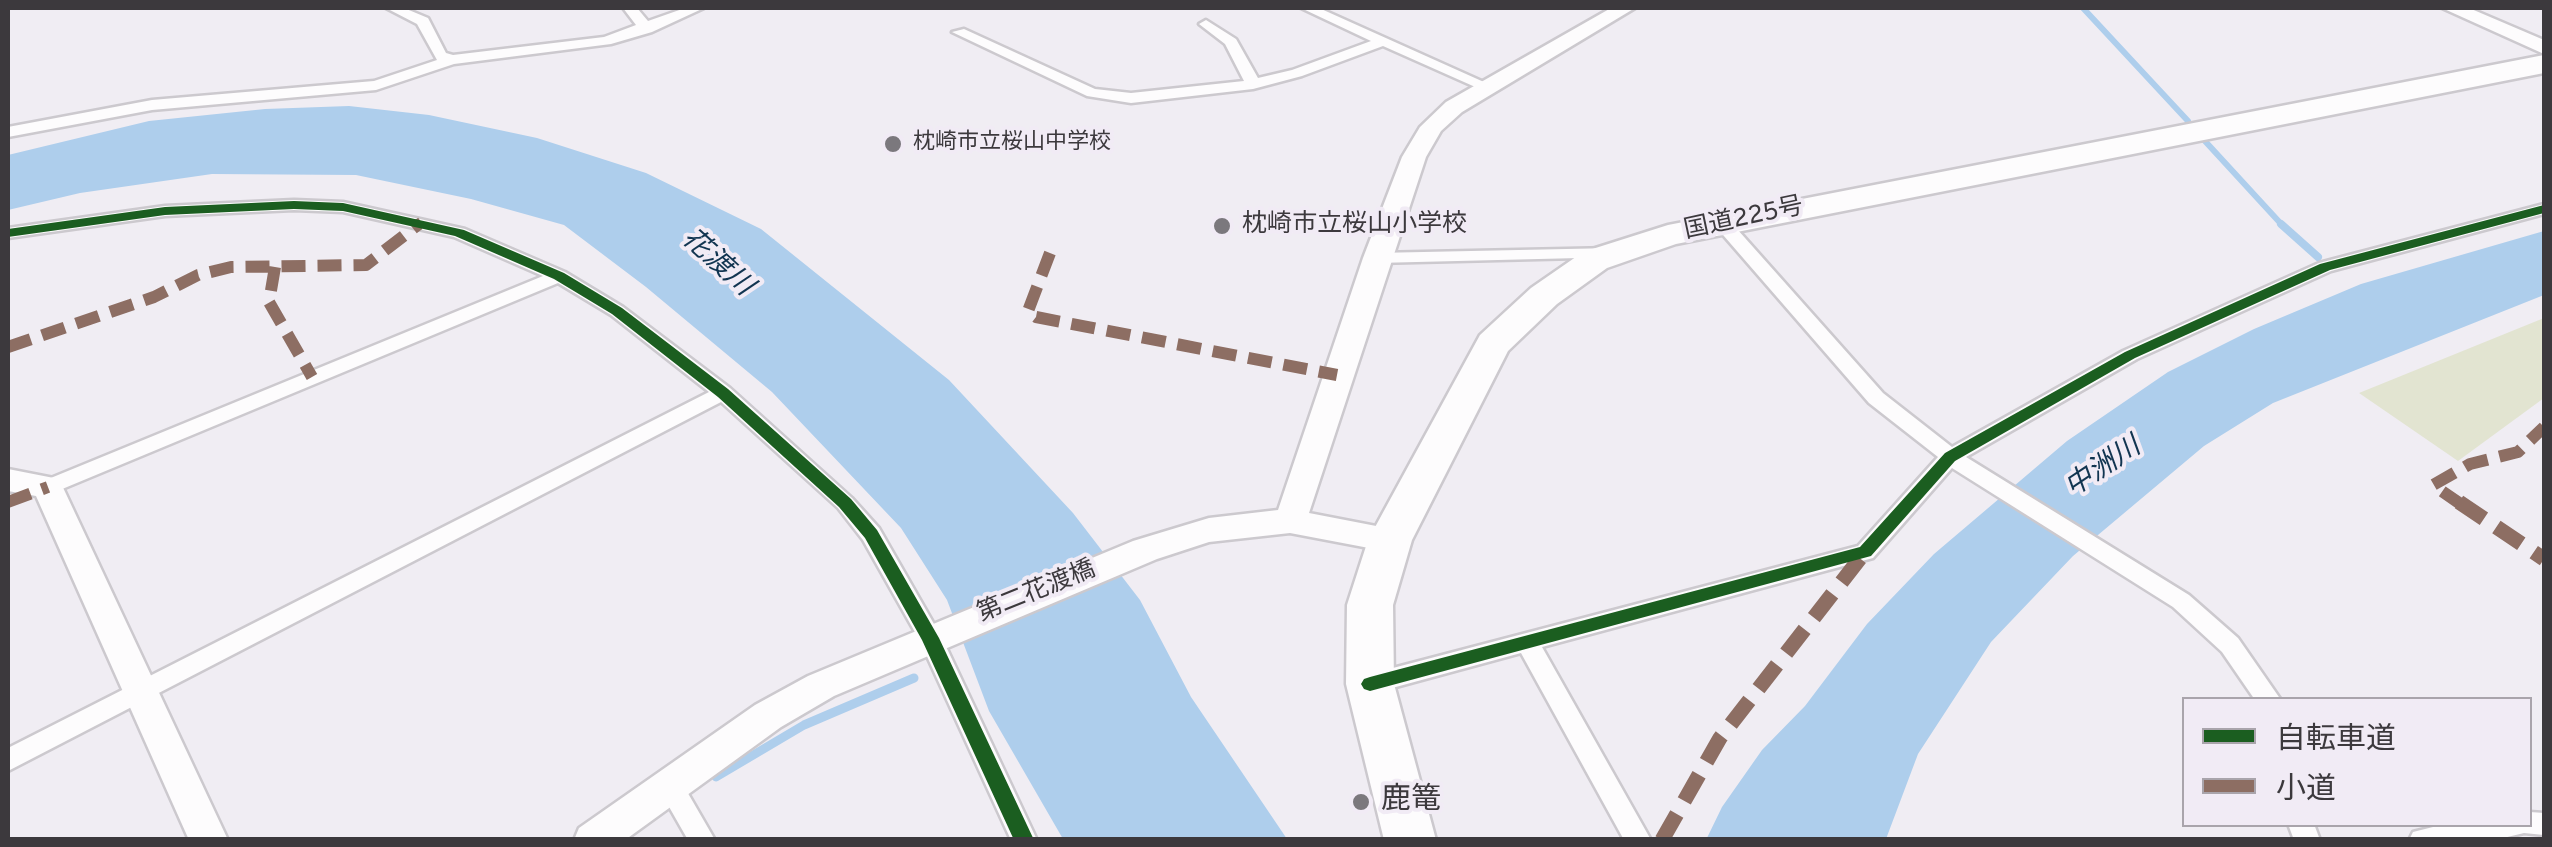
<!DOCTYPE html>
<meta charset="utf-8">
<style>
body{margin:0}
#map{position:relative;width:2552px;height:847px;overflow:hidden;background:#f0edf3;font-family:Overpass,"Noto Sans JP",sans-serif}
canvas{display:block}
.frame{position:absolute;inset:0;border:10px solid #3c393d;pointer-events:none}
.legend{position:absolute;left:2182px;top:697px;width:350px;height:130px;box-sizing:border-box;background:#f1ebf5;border:2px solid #a9a4ab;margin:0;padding:12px 18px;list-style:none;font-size:30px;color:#3c393d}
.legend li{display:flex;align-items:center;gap:20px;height:50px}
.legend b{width:50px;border:2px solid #a9a4ab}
</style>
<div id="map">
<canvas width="2552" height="847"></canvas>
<div class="frame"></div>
<ul class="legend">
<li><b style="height:12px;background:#1b5e20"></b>自転車道</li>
<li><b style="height:12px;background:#8d6e63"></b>小道</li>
</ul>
</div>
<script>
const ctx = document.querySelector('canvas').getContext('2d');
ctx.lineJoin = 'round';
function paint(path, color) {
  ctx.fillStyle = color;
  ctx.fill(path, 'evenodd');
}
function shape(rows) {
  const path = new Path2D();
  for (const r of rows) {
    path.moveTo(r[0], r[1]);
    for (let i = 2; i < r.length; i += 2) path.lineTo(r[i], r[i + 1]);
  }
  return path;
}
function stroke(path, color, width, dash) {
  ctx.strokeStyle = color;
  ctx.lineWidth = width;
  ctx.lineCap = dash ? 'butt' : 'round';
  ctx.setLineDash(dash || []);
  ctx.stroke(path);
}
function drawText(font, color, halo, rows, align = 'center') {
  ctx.font = font + ' Overpass,"Noto Sans JP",sans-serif';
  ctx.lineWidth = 8;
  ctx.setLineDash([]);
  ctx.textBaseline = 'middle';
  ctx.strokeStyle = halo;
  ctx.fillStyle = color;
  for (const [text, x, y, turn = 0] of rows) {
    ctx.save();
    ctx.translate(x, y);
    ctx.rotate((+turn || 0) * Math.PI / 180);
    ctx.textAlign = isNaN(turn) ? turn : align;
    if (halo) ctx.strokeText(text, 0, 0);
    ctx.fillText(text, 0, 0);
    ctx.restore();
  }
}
const green = shape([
 [2544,318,2544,398,2458,461,2359,393]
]);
const water = shape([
 [349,106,429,115,537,138,646,173,761,229,949,380,1073,513,1140,600,1191,697,1287,839,1063,839,989,711,947,600,901,528,772,392,646,287,564,225,471,199,356,175,212,174,80,193,8,210,8,155,149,121,265,109],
 [2544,231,2544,295,2273,403,2204,446,2073,556,1991,642,1918,754,1886,839,1706,840,1722,807,1762,750,1805,706,1867,624,1934,554,2067,441,2168,372,2254,329,2361,284]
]);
const streamFar2 = shape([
 [2083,8,2188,121],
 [2204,140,2283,226]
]);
const streamFar1 = shape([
 [2281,224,2318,257]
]);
const stream = shape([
 [716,777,804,725,914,678]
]);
const street = shape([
 [386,8,404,8,428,18,446,53,453,55,604,37,636,25,623,8,637,8,648,21,685,8,704,8,652,32,611,44,454,64,376,90,152,110,8,137,8,127,152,100,374,81,437,60,417,24,386,8],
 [1301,8,1319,8,1495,87,1492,90,1482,90,1383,46,1302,76,1253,89,1131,103,1087,96,952,32,964,29,1095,89,1131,93,1244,81,1225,44,1199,24,1206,20,1236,39,1258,78,1292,70,1371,41,1301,8],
 [294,200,343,202,465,229,565,272,623,307,730,388,852,498,879,528,942,638,1037,840,1011,840,920,641,863,540,838,508,721,402,8,771,8,748,709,392,611,315,558,283,55,492,41,492,38,487,41,482,543,276,454,237,343,212,294,210,165,216,8,238,8,228,165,206,294,200],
 [2544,204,2544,214,2331,271,2137,359,1966,457,2189,595,2238,638,2281,700,2255,700,2222,652,2173,607,1952,468,1873,558,1542,647,1651,840,1624,840,1521,653,1370,694,1362,691,1358,684,1362,677,1370,674,1858,546,1938,457,1869,403,1717,228,1714,224,1717,220,1729,220,1883,393,1952,447,2123,351,2319,263,2544,204],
 [1614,248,1620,249,1623,253,1620,257,1376,263,1367,258,1376,253,1614,248],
 [669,773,678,776,715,840,688,840,656,784,660,776,669,773],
 [2530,812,2544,813,2544,835,2524,833,2495,840,2409,840,2413,832,2445,824,2530,824,2530,812],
 [2288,824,2314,824,2320,840,2294,840,2288,824]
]);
const secondary = shape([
 [1611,8,1635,8,1462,112,1441,131,1426,157,1309,513,1402,531,1406,540,1402,549,1390,552,1290,533,1209,542,1157,559,834,696,781,727,625,840,574,840,579,828,755,705,808,676,1133,541,1209,518,1278,510,1363,258,1402,157,1420,127,1446,102,1611,8],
 [2442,8,2469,8,2544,40,2544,54,2442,8],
 [8,469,59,479,228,840,189,840,36,496,8,491,8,469]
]);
const highway = shape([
 [2544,55,2544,73,1676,244,1607,268,1557,304,1508,351,1412,540,1393,605,1394,684,1436,840,1384,840,1346,684,1347,605,1368,540,1480,335,1531,288,1583,252,1668,225,2544,55]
]);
const quietFar2 = shape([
 [415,226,421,222]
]);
const quietFar1 = shape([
 [1050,253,1028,311,1036,317,1337,375],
 [275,267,269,302,312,377],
 [8,347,154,297,198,275,231,267,366,265,419,224],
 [8,502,48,487],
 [2462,505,2433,485,2470,464,2518,452,2544,427]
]);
const quiet = shape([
 [2459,502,2544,559],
 [1662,840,1720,738,1865,552]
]);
const cycleway = shape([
 [294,201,343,203,464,230,564,273,622,308,728,389,851,499,877,530,939,638,1034,840,1014,840,922,640,865,538,839,507,718,397,612,314,554,279,455,236,343,211,294,209,165,215,8,237,8,229,165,207,294,201],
 [2544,205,2544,213,2330,270,2135,358,1955,461,1871,556,1370,691,1364,689,1361,684,1364,679,1370,677,1860,547,1945,453,2125,352,2320,264,2544,205]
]);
const markers = [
 [893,144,10,"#7b787d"],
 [1222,226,10,"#7b787d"],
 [1361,802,10,"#7b787d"]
];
const farPoinames = [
 ["枕崎市立桜山中学校",913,144]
];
const streetNames = [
 ["国道225号",1744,220,-12],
 ["第二花渡橋",1037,593,-22]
];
const poiNames = [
 ["枕崎市立桜山小学校",1242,226]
];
const waterNames = [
 ["花渡川",716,264,42],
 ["中洲川",2104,469,-34]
];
const nearPoinames = [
 ["鹿篭",1381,802]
];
paint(green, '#e2e4d1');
paint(water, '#aeceec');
stroke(streamFar2, '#aeceec', 6);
stroke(streamFar1, '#aeceec', 8);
stroke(stream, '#aeceec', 9);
stroke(street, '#ccc9ce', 5);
stroke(secondary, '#ccc9ce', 5);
stroke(highway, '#ccc9ce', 5);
paint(street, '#fdfcfd');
paint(secondary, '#fdfcfd');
paint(highway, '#fdfcfd');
stroke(quietFar2, '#8d6e63', 10, [19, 10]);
stroke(quietFar1, '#8d6e63', 12, [24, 12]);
stroke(quiet, '#8d6e63', 15, [30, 15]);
paint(cycleway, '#1b5e20');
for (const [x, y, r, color] of markers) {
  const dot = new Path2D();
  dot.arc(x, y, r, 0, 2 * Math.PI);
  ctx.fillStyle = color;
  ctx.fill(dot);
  stroke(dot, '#f1ebf5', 4);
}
drawText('22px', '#3c393d', '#f1ebf5', farPoinames, 'left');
drawText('25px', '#3c393d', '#f1ebf5', streetNames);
drawText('25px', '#3c393d', '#f1ebf5', poiNames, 'left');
drawText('italic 28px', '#123551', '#f1ebf5', waterNames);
drawText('30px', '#3c393d', '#f1ebf5', nearPoinames, 'left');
</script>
